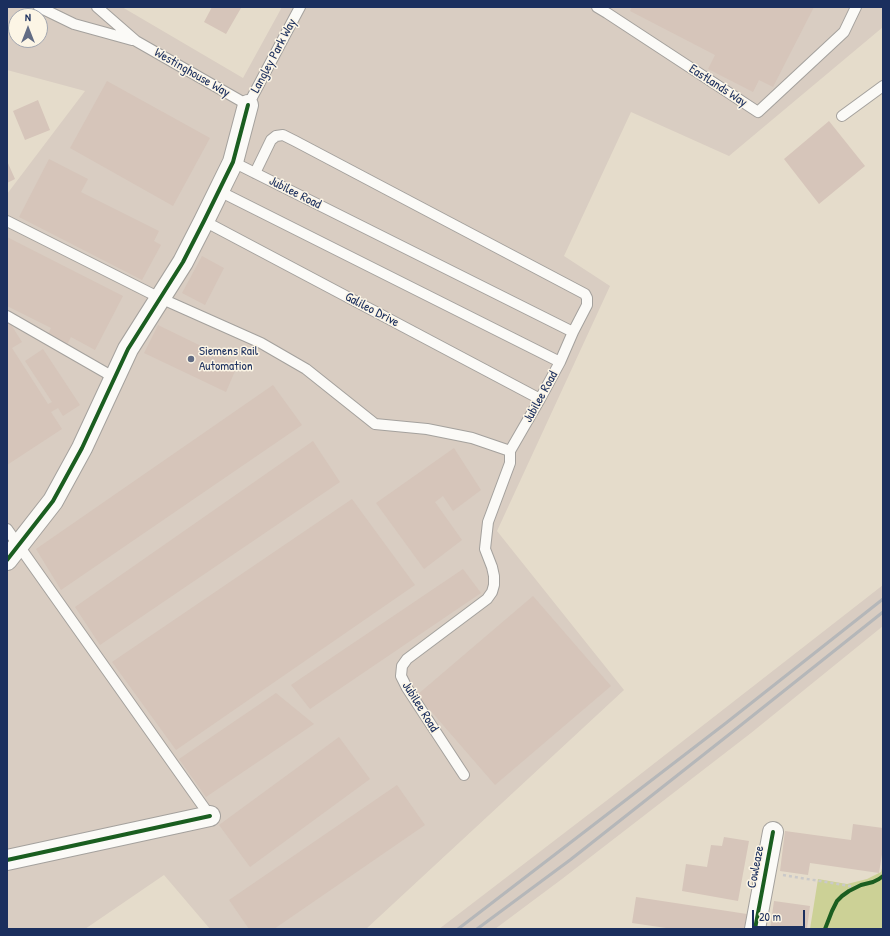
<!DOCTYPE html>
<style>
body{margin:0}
#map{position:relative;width:890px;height:936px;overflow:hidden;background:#e5dccb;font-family:"Patrick Hand",sans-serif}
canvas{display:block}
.frame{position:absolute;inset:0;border:8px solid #1b2f5e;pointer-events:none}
.north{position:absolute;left:8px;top:8px;width:40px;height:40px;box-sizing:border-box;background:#fcf5e5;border:1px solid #a2a6af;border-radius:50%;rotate:0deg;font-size:11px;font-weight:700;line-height:16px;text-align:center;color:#1b2f5e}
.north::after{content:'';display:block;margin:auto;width:14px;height:18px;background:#626c84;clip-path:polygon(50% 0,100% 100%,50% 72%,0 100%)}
.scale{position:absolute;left:752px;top:910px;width:53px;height:18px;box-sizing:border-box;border:2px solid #1b2f5e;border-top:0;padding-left:5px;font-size:12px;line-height:14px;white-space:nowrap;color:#1b2f5e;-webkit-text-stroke:3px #fcf5e5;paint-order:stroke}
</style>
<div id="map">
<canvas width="890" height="936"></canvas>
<div class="frame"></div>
<div class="north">N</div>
<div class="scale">20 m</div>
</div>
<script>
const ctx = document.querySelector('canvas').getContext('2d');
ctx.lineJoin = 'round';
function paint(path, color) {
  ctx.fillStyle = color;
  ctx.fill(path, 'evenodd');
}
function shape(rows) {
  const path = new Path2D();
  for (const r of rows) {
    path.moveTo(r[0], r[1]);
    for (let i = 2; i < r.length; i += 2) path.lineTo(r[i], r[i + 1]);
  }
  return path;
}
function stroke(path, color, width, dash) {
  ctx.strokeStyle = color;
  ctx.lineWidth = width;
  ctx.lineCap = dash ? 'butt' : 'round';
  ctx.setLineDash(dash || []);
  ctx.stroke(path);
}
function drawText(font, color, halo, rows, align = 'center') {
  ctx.font = font + ' "Patrick Hand",sans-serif';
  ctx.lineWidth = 3;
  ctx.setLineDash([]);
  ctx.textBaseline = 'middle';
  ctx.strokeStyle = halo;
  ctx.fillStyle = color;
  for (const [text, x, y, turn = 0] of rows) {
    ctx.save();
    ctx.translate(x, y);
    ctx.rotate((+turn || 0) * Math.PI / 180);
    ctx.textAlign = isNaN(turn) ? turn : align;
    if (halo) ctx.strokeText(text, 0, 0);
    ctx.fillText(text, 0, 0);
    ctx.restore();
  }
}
const industrial = shape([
 [7,7,122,7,243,78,282,7,883,7,883,27,729,156,631,112,564,256,610,286,497,531,624,690,366,929,210,929,164,875,85,929,7,929,7,194,85,91,7,70],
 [16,16,40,16,40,40,16,40],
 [883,585,883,626,751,733,562,879,495,929,439,929,606,801]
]);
const green = shape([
 [883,865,883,929,810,929,818,879,847,884,867,879,881,872]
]);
const building = shape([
 [212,7,241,8,226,34,204,22],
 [632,7,814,7,773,87,759,80,753,92,708,69,715,55,630,11],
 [107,81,210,138,173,206,70,148],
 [38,100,50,130,25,140,13,111],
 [829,121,865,166,819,204,784,159],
 [49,159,88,179,81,192,159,231,154,241,161,245,142,280,19,217],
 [7,161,15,179,7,183],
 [7,237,123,296,95,350,71,337,67,345,48,335,51,328,7,306],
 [202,256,224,268,205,305,182,293],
 [10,323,22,342,12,348,48,404,52,402,25,361,43,349,80,405,63,416,58,408,51,412,62,429,7,465,7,325],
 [158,325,238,364,226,392,144,353],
 [273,385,302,425,61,590,36,549],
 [313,441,340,482,100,645,75,607],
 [454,448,481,490,453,511,443,496,435,502,462,540,424,569,376,503],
 [352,499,415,585,176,750,112,662],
 [463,569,481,593,310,709,291,685],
 [533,596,611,686,495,785,417,695],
 [276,693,314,724,206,797,179,759],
 [339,737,370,779,250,867,219,825],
 [397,785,425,825,274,929,249,929,229,900],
 [853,824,883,828,883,848,879,873,810,863,808,875,780,871,785,831,851,840],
 [724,837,749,841,738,901,682,891,686,864,707,867,711,845,722,846],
 [636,897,747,914,744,929,673,929,632,923],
 [774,901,810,906,807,929,770,929]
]);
const path = shape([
 [783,875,856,887]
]);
const lane = shape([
 [39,7,74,24,132,40],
 [97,7,136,41,248,105,300,7],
 [597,7,607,13,758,112,844,32,856,7],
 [842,116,883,86],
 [233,162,573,332,560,362,540,399,510,451,510,463,488,522,485,549,492,567,494,576,494,585,492,592,487,599,407,659,402,666,401,676,407,688,464,775],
 [255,173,271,140,276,136,283,135,295,141,585,294,587,298,587,305,573,332],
 [219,191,560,362],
 [7,221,160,298,261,343,306,369,375,424,427,429,472,438,510,451],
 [204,221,540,399],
 [7,316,115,378],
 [7,529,210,816]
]);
const street = shape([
 [7,560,53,501,82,448,128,349,183,262,204,221,233,162,248,105],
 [7,860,210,816],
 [755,929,773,832]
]);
const rail = shape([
 [458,929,726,723,883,599],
 [477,929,570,860,731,733,883,612]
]);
const cycleway = shape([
 [7,560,53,501,82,448,128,349,183,262,204,221,233,162,248,105],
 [7,860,210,816],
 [755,929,773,832],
 [825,929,832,911,837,901,842,896,849,891,861,885,873,882,879,879,883,876]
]);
const markers = [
 [191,359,4,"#626c84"]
];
const streetNames = [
 ["Langley Park Way",274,56,-62],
 ["Westinghouse Way",192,73,30],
 ["Eastlands Way",718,86,33],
 ["Jubilee Road",295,193,27],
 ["Galileo Drive",372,310,28],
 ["Jubilee Road",541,397,-61],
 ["Jubilee Road",420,707,58],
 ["Cowleaze",756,867,-79]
];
const poiNames = [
 ["Siemens Rail",199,352],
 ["Automation",199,367]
];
paint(industrial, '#d9cdc2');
paint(green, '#ccd196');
paint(building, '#d6c5ba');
stroke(lane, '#a4a19d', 12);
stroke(street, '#a4a19d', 22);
stroke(path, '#cac9c9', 2.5, [3, 3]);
stroke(lane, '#fbfaf7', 10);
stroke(street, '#fbfaf7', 20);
stroke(rail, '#b5b7b9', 3);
stroke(cycleway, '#1b5e20', 4);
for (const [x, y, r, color] of markers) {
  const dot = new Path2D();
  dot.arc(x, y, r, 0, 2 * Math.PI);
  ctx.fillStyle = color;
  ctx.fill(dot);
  stroke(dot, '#fcf5e5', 1.5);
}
drawText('13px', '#1b2f5e', '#fcf5e5', streetNames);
drawText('13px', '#1b2f5e', '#fcf5e5', poiNames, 'left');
</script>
